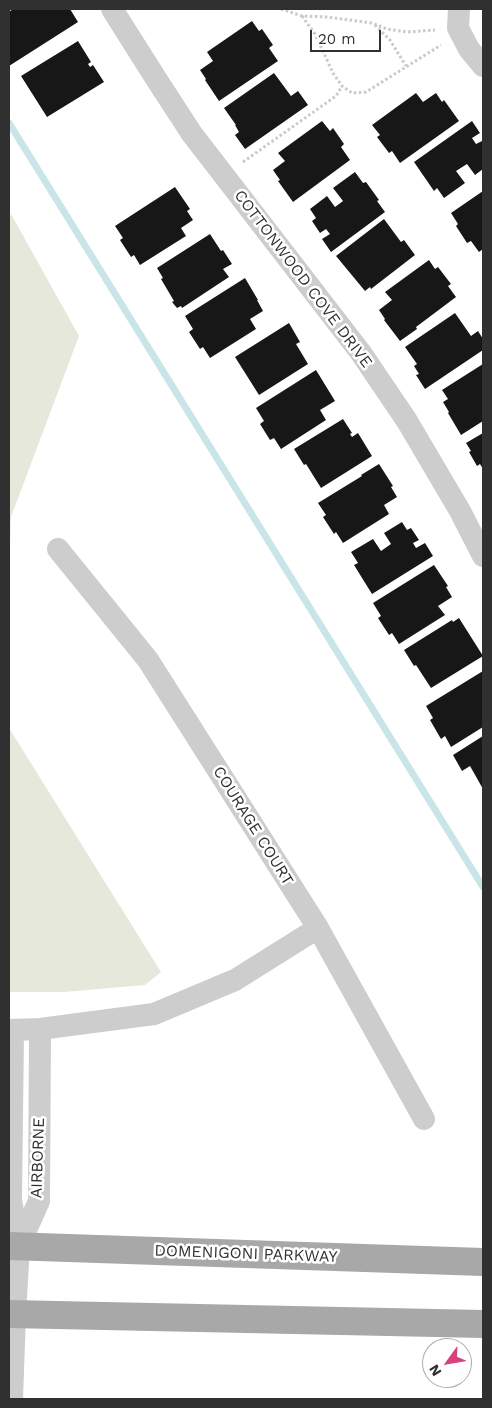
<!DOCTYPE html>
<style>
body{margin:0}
#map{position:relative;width:492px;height:1408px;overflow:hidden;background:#fff;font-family:"Work Sans",sans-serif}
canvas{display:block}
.frame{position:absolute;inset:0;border:10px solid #303030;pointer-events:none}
.north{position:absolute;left:422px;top:1338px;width:50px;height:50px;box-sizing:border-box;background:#fff;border:1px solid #acacac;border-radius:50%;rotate:238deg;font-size:14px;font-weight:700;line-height:20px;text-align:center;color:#303030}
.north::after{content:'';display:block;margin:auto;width:18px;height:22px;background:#d6427c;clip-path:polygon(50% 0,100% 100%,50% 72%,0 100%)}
.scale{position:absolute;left:310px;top:30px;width:71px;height:22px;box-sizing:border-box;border:2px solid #303030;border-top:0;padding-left:6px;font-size:15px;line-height:18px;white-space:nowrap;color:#303030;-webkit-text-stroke:4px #fff;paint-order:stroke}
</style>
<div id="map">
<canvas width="492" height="1408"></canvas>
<div class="frame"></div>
<div class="north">N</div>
<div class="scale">20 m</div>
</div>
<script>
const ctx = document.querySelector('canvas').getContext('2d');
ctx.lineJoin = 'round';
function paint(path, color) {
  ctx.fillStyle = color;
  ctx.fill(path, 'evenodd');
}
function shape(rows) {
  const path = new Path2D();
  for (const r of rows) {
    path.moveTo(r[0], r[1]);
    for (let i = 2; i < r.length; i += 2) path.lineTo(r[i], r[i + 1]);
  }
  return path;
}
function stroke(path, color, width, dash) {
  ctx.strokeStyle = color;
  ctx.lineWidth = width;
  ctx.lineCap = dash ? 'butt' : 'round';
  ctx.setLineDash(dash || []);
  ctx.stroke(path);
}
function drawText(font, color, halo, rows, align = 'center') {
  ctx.font = font + ' "Work Sans",sans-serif';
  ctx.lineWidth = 5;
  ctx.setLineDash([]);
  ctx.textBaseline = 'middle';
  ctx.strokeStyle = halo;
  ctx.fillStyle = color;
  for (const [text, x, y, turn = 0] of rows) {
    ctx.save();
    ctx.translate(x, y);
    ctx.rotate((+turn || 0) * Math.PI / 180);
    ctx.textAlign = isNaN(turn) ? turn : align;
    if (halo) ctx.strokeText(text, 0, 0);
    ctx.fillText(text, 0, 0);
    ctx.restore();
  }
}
const green = shape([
 [11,214,79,336,11,517,9,574,9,221],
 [9,728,161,972,145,985,64,992,9,992]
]);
const stream = shape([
 [9,123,483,887]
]);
const building = shape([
 [13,9,70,9,78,22,9,66,9,12],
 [252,21,259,31,262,29,273,45,269,48,278,61,219,101,205,80,206,79,200,70,213,61,207,52],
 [78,41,91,62,88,64,90,67,93,65,104,82,47,117,21,76],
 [274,73,291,96,298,91,308,105,245,149,235,135,239,132,235,125,236,125,224,108],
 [416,93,423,102,436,93,442,102,444,100,459,121,400,163,392,151,389,153,377,137,380,135,372,125],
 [322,121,330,131,333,128,344,144,341,147,350,160,293,202,278,181,280,180,273,170,285,161,278,153],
 [472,121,480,133,472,138,476,144,482,141,483,143,483,169,475,175,467,164,456,171,465,183,444,198,437,188,434,191,414,162],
 [355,172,363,183,366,182,379,200,377,201,385,212,331,252,322,239,330,234,326,229,320,233,312,221,316,218,310,209,327,196,335,207,343,201,333,188],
 [175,187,190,209,187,211,193,220,181,228,186,236,140,265,134,255,131,257,120,240,123,238,115,226],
 [483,191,483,249,479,252,471,241,467,243,456,226,458,224,451,213],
 [384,219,401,242,404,240,415,255,371,289,370,287,365,291,336,256],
 [210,234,221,251,223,250,232,264,223,269,229,277,182,308,181,306,177,308,172,302,174,301,161,279,163,278,157,268],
 [429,260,435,269,438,267,451,284,448,286,456,297,416,327,417,329,400,341,384,320,385,319,379,310,392,300,385,292],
 [245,278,258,300,257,300,263,311,250,319,256,329,210,358,203,347,200,349,189,332,193,329,185,316],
 [455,313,471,336,478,331,483,339,483,350,425,389,416,375,419,374,414,366,417,364,405,347],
 [289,323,300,342,296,344,308,364,259,395,235,357],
 [483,364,483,421,461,435,448,413,449,412,443,402,448,399,442,390],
 [316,370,335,401,320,410,326,420,281,449,274,438,270,440,260,424,264,421,256,408],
 [343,419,352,433,350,434,352,437,358,433,372,456,321,488,306,464,304,465,294,449],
 [483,433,483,469,480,464,477,466,469,452,471,451,466,443],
 [379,464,393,486,391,487,397,497,384,505,389,514,343,543,336,532,334,534,323,517,326,515,318,503,362,476,361,475],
 [402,522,407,530,411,528,419,540,413,543,416,548,425,543,433,556,372,594,354,565,358,563,351,552,373,539,381,551,391,544,384,533],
 [434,565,448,586,446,587,452,597,438,606,445,615,399,644,392,633,389,635,378,618,381,616,373,603],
 [459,618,483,656,431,688,416,665,414,666,404,650,452,620,453,622],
 [483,671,483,727,451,747,445,736,441,739,430,720,433,718,426,706],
 [483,736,483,789,470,766,462,771,453,755]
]);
const path = shape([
 [281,9,302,16,327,17,372,23,387,29,407,32,435,30],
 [302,16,315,34,333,73,342,86,352,93,366,92,441,45],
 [375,25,390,40,406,66],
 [243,162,336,96,342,86]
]);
const minor = shape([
 [112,9,155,77,192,134,361,353,407,421,460,511,483,556],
 [459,9,458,28,469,49,483,66],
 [58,549,148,660,318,928,424,1119],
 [9,1030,40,1029,154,1014,235,980,318,928],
 [19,1246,39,1201,40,1029],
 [12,1399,15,1314,19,1246,11,1200,13,1031]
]);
const major = shape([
 [9,1246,483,1262],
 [9,1314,483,1324]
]);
const streetNames = [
 ["COTTONWOOD COVE DRIVE",303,279,53],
 ["COURAGE COURT",253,826,58],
 ["AIRBORNE",38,1158,-88],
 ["DOMENIGONI PARKWAY",246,1254,2]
];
paint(green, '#e7e8dc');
stroke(stream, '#cae5e7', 7);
paint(building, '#171717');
stroke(path, '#cacaca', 3, [2.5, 2.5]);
stroke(minor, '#cdcdcd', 22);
stroke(major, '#a8a8a8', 28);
drawText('16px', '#303030', '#fff', streetNames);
</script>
